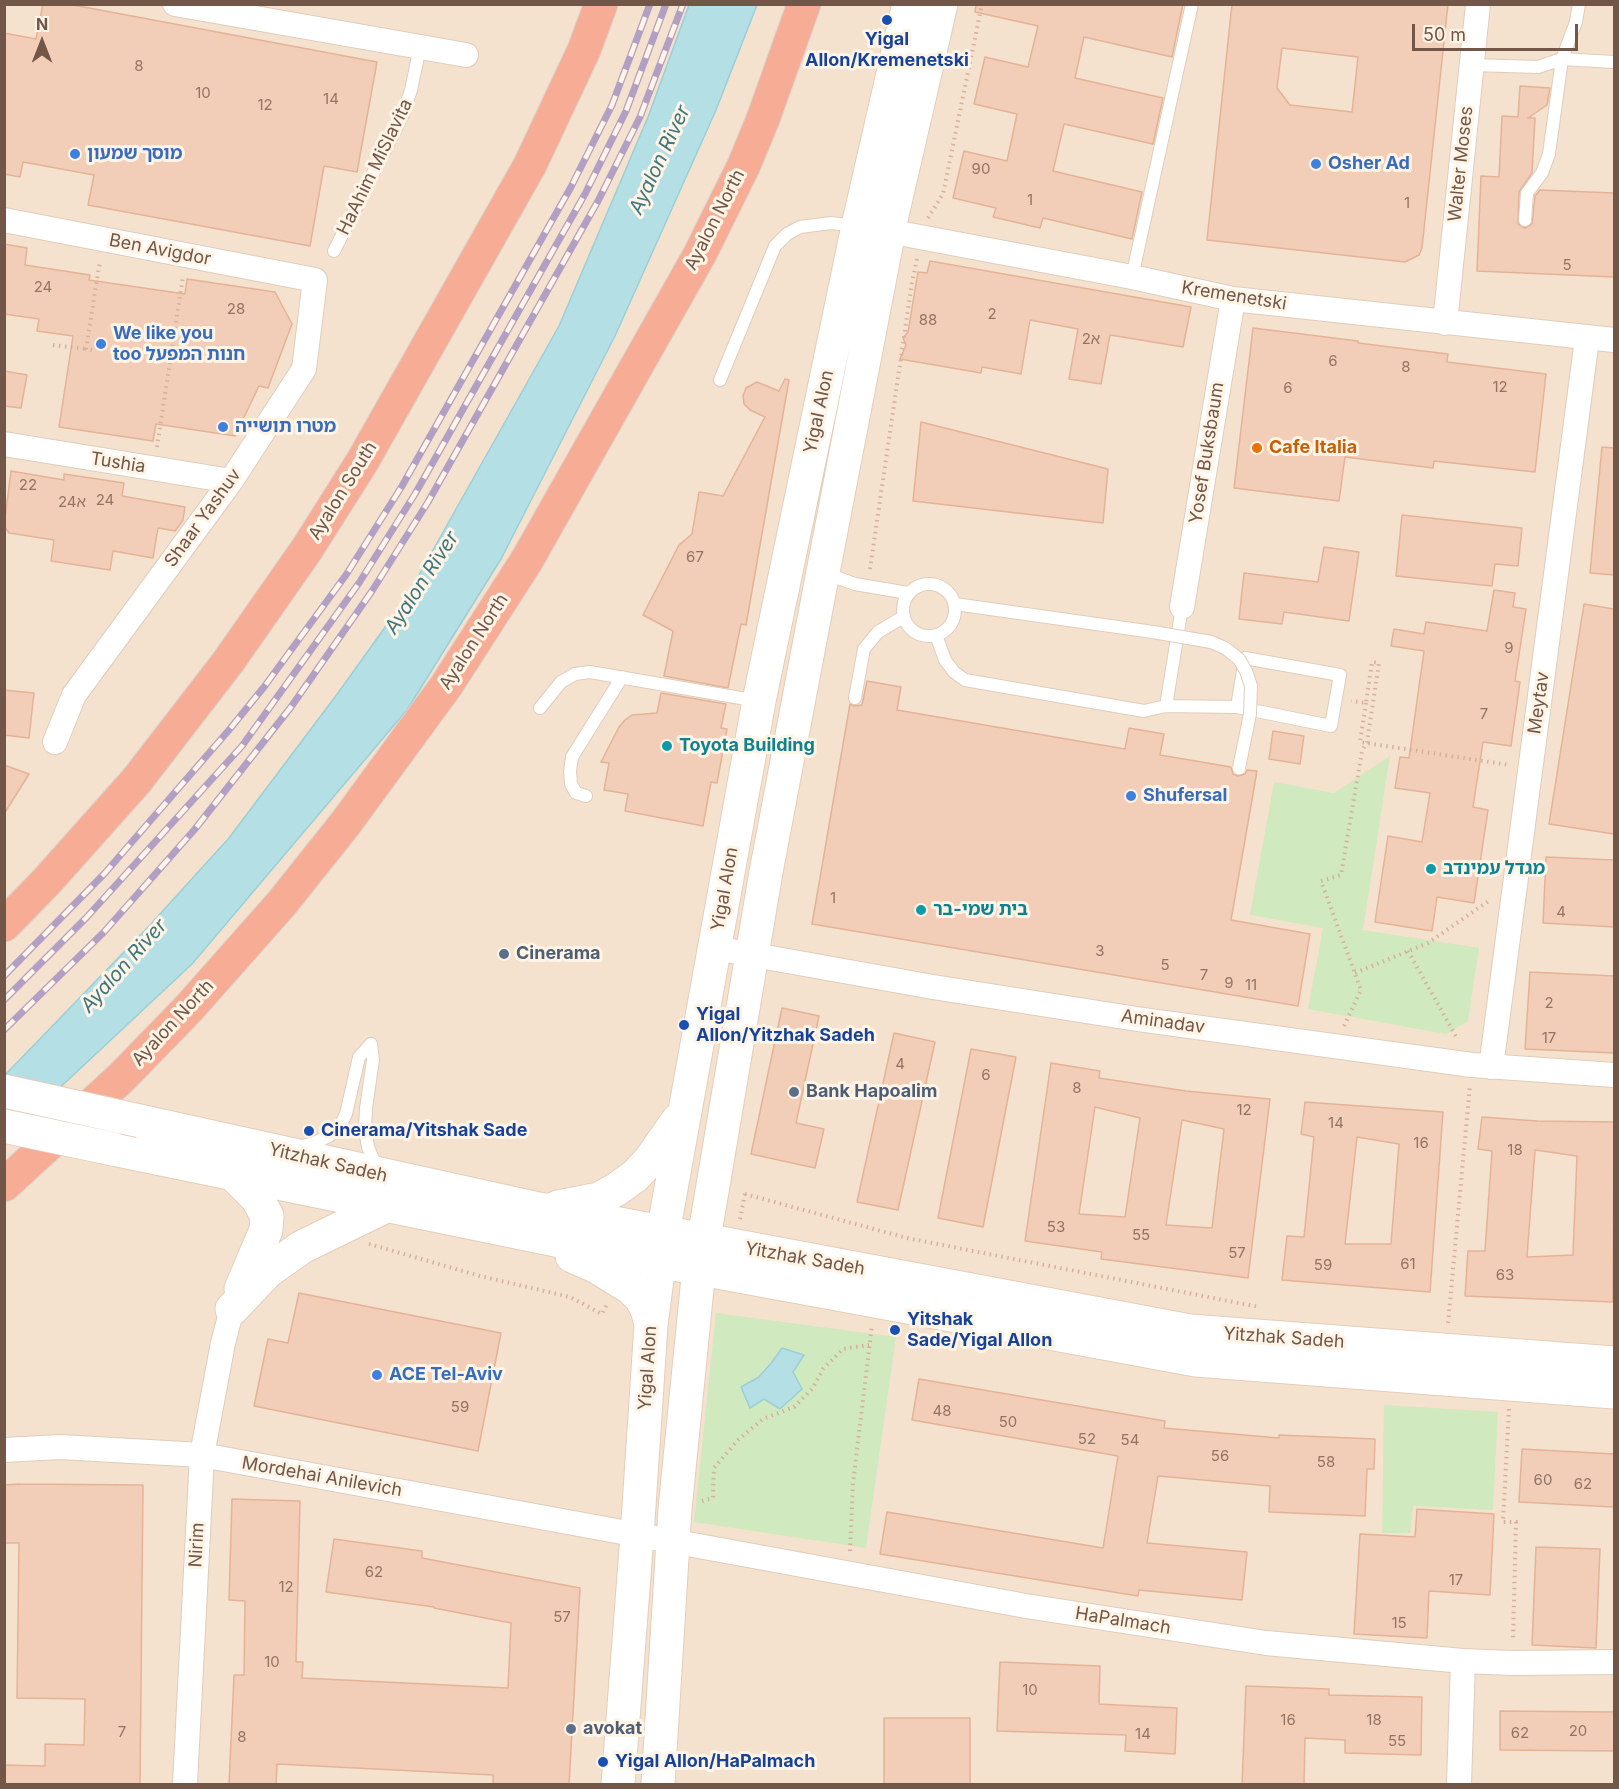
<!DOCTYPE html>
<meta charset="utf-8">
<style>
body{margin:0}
#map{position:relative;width:1619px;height:1789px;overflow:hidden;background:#fcf0df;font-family:Inter,sans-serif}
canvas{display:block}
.frame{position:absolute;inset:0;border:6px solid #725647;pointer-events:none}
.north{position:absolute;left:12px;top:12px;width:60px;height:60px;-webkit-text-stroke:4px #fff4e6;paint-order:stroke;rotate:0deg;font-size:16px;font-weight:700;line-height:24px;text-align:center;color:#725647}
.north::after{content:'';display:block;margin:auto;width:21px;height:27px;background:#725647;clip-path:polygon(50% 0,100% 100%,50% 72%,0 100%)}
.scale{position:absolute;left:1412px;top:24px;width:166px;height:27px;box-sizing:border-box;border:3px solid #725647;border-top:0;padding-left:8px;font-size:18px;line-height:21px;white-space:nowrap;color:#725647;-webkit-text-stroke:4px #fff4e6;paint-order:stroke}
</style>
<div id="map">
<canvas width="1619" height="1789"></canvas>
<div class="frame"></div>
<div class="north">N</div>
<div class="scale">50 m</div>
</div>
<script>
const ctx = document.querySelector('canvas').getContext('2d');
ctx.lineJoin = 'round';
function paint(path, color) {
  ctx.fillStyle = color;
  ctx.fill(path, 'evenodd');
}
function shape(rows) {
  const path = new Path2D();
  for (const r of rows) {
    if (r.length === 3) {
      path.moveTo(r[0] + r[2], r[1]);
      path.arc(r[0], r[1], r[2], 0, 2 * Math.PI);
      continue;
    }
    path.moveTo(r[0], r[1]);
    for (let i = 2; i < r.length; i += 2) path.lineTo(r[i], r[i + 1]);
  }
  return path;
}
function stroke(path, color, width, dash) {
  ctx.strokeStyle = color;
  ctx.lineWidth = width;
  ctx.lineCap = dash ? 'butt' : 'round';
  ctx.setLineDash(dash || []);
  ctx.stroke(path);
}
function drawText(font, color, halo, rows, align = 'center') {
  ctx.font = font + ' Inter,"Noto Sans Hebrew",sans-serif';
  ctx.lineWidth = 6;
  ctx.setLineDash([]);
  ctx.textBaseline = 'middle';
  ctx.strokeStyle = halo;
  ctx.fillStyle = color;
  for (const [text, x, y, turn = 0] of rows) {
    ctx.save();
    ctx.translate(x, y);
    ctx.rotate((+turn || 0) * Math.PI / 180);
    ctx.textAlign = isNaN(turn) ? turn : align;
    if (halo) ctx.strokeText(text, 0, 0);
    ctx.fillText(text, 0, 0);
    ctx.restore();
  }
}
const residential = shape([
 [5,5,1614,5,1614,1784,5,1784]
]);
const green = shape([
 [1390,756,1363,930,1479,948,1468,1021,1446,1034,1308,1009,1323,928,1250,915,1274,782,1334,793],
 [716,1313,896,1337,866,1548,694,1522],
 [1384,1405,1498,1412,1493,1510,1413,1506,1410,1533,1382,1533]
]);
const water = shape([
 [689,5,757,5,716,110,615,336,501,559,407,710,192,964,5,1139,5,1075,150,925,229,838,338,693,406,598,559,326,648,117,689,5],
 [782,1348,804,1355,793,1372,802,1389,780,1409,764,1399,750,1408,741,1387,759,1377,772,1362,782,1348]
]);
const building = shape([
 [43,4,68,4,377,62,357,172,324,166,310,246,88,205,94,175,23,162,20,177,4,174,4,33,36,39,43,4],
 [976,4,1183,4,1172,57,1084,37,1075,78,1163,98,1153,144,1064,124,1053,171,1142,192,1132,239,1043,218,1040,228,993,217,996,208,953,198,964,151,1007,161,1017,114,974,104,985,57,1028,67,1038,26,975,12,976,4],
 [1232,4,1448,4,1422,248,1419,255,1405,262,1207,240,1232,4],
 [1282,48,1358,57,1352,112,1290,105,1277,88,1282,48],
 [1520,86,1550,88,1547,105,1528,118,1535,118,1532,173,1519,192,1518,224,1525,228,1532,224,1535,196,1540,190,1614,193,1614,277,1477,271,1481,176,1499,177,1502,116,1518,117,1520,86],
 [4,244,27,248,25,265,90,275,89,280,185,294,187,279,275,292,292,324,268,388,259,386,235,436,156,424,153,441,59,427,73,336,37,331,39,319,4,314,4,244],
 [930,261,1191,307,1183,347,1110,335,1101,384,1069,379,1078,329,1030,320,1021,374,982,367,981,373,900,359,906,345,903,338,908,332,918,272,927,273,930,261],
 [1253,328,1358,341,1358,343,1448,354,1447,362,1546,374,1535,472,1434,461,1433,468,1345,457,1339,501,1234,488,1253,328],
 [4,371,27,375,21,408,4,406,4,371],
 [785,379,789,380,746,625,741,624,728,688,664,676,673,631,643,615,679,545,692,534,699,492,723,496,765,417,750,410,744,404,743,396,746,388,757,382,779,391,785,379],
 [921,422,1108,469,1103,523,913,501,921,422],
 [1602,447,1614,448,1614,575,1590,573,1602,447],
 [11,471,64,480,64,474,124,483,122,496,185,507,183,520,175,531,158,528,153,558,113,551,110,570,51,561,54,540,9,533,4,526,11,471],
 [1402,515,1522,528,1518,566,1495,564,1492,586,1396,576,1402,515],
 [1324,547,1359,552,1349,621,1284,612,1282,624,1239,619,1244,573,1318,582,1324,547],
 [1494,590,1515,593,1513,607,1526,609,1515,681,1520,682,1511,746,1483,742,1473,807,1488,810,1474,903,1437,897,1432,931,1375,922,1388,836,1422,842,1430,793,1395,788,1400,757,1409,758,1424,651,1391,646,1394,629,1424,634,1426,622,1487,631,1494,590],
 [1584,604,1614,609,1614,834,1549,824,1584,604],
 [867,681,901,687,897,710,1125,749,1129,728,1164,734,1160,755,1231,767,1233,774,1238,776,1245,774,1247,770,1257,771,1231,920,1310,934,1298,1006,812,924,850,704,854,706,862,705,867,681],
 [4,690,34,693,29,738,4,735,4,690],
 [661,693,726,704,721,728,727,729,717,783,711,782,703,826,625,811,628,794,604,790,609,763,601,762,619,727,625,720,632,715,657,713,661,693],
 [1273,731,1304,736,1300,764,1269,759,1273,731],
 [4,765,29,774,4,814,4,765],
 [1546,857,1614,860,1614,927,1543,923,1546,857],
 [1530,972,1614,976,1614,1053,1525,1049,1530,972],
 [782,1008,819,1016,796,1123,824,1129,815,1168,751,1154,782,1008],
 [894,1033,935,1042,898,1210,857,1202,894,1033],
 [971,1049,1016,1057,983,1227,938,1218,971,1049],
 [1051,1063,1100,1071,1099,1078,1186,1091,1270,1099,1248,1278,1101,1259,1102,1252,1025,1241,1051,1063],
 [1095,1107,1140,1118,1125,1217,1079,1214,1095,1107],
 [1182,1120,1224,1129,1212,1228,1166,1225,1182,1120],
 [1305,1102,1443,1112,1430,1292,1282,1280,1287,1236,1304,1237,1314,1137,1301,1134,1305,1102],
 [1357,1137,1399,1144,1391,1244,1345,1244,1357,1137],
 [1482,1117,1537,1121,1614,1122,1613,1302,1465,1296,1468,1251,1485,1251,1492,1151,1478,1149,1482,1117],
 [1535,1150,1577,1156,1573,1255,1527,1257,1535,1150],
 [299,1293,501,1333,478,1451,254,1406,268,1339,288,1343,299,1293],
 [919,1379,1165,1421,1164,1428,1279,1438,1279,1435,1375,1439,1374,1469,1367,1469,1365,1516,1269,1512,1270,1486,1158,1476,1147,1543,1247,1552,1242,1600,1139,1590,1138,1596,880,1554,887,1512,1103,1548,1118,1456,912,1420,919,1379],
 [1522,1449,1614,1454,1614,1507,1519,1502,1522,1449],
 [20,1484,143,1485,140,1785,4,1785,4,1765,45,1766,45,1744,84,1745,85,1699,17,1698,19,1543,4,1543,4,1485,20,1484],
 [232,1499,300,1501,296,1662,303,1662,302,1678,508,1688,511,1623,434,1608,434,1607,326,1592,334,1539,422,1551,422,1558,580,1588,569,1785,493,1785,493,1775,277,1764,276,1785,229,1785,234,1675,244,1675,245,1601,229,1600,232,1499],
 [1417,1509,1494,1514,1490,1595,1429,1591,1427,1638,1354,1634,1360,1534,1415,1537,1417,1509],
 [1536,1547,1600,1549,1596,1648,1532,1645,1536,1547],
 [1000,1662,1100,1666,1099,1704,1177,1708,1175,1754,1125,1751,1126,1735,997,1731,1000,1662],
 [1246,1686,1329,1689,1329,1695,1422,1697,1421,1755,1345,1753,1345,1740,1305,1738,1304,1785,1242,1785,1246,1686],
 [1500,1711,1614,1712,1614,1751,1500,1750,1500,1711],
 [884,1718,970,1718,970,1785,884,1785,884,1718]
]);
const path = shape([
 [928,218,943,194,982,4],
 [53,345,86,349],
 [92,350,86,349,100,261],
 [157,447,183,276],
 [870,569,912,282,917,259],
 [1366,703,1360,742,1509,765],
 [1408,951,1458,1040],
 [1355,973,1428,943,1490,900],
 [1344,1026,1361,990,1321,881,1341,875,1362,751,1367,742,1379,663,1372,662,1366,703,1351,701],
 [745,1194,907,1238,1259,1307],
 [740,1219,745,1194],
 [369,1244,480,1276,570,1297,602,1314,607,1304],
 [1448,1323,1470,1085],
 [1509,1409,1503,1522,1516,1522,1513,1641],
 [702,1501,713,1498,714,1468,738,1440,763,1419,794,1407,812,1389,823,1369,843,1349,869,1345],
 [850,1551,853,1483,872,1325]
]);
const lane = shape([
 [1471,65,1538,67,1562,59,1614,62],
 [1525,220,1527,193,1542,173,1549,154,1562,59,1576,22,1579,4],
 [334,251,403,114,411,90,420,47],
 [1132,277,1192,4],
 [720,380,775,246,787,234,800,227,831,223,857,226],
 [824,573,855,584,908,593],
 [929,610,26],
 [955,604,1153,632],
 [936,635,945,660,954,672,965,680,1144,711,1166,706,1182,607],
 [855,698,864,649,878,632,903,617],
 [1166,706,1237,707,1331,726,1340,675,1245,658,1237,707],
 [540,708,561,682,575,674,590,672,758,701],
 [586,796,576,793,571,784,570,771,572,757,622,677],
 [371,1044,373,1060,366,1108,365,1129,368,1147,373,1159,382,1168],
 [302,1146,314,1143,329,1136,340,1126,346,1114,359,1057,371,1044]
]);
const street = shape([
 [175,4,466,55],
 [4,220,315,280,304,369,231,481,74,695,55,742],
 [872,228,1132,277,1233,299,1614,340],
 [1445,323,1478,4],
 [4,444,231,481],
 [1182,607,1233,299],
 [715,948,933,987,1137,1019,1472,1065,1614,1075],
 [1491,1067,1587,339],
 [4,1450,60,1447,202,1455,1026,1606,1266,1643,1463,1661,1512,1663,1614,1662],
 [185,1784,202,1455,223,1343,232,1309],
 [1459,1784,1463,1661]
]);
const secondary = shape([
 [140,1121,539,1209,1190,1331,1614,1363],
 [113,1149,658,1261,1196,1360,1614,1392],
 [232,1173,257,1198,267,1216,266,1230,241,1289],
 [558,1207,599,1199,617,1189,635,1176,650,1160,678,1120],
 [572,1256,597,1267,631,1288,641,1298,647,1309,651,1325],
 [232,1309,268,1271,302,1247,388,1205],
 [618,1784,637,1536,651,1325,663,1233,759,701,858,226,909,4],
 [658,1784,675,1509,699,1268,766,872,823,572,892,215,941,4]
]);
const highway = shape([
 [4,925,47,881,137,780,228,662,307,549,362,462,530,165,584,50,601,4],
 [4,1185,122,1077,189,1008,282,903,345,824,446,686,527,560,700,254,744,165,763,119,804,4]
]);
const rail = shape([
 [4,976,105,873,229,730,264,687,346,575,402,486,571,187,612,105,650,4],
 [4,1000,86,918,242,746,359,583,415,494,585,194,626,111,666,4],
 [4,1030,104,932,195,829,291,707,372,591,428,502,598,201,640,117,683,4]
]);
const laneBridge = shape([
 [1153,632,1211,642,1225,648,1239,659,1246,671,1251,686,1250,714,1239,768]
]);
const secondaryBridge = shape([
 [4,1091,140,1121],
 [4,1126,113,1149]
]);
const markers = [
 [887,20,6,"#1a4fb4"],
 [75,154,6,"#3f7fe0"],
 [1316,164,6,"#3f7fe0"],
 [101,344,6,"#3f7fe0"],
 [223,427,6,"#3f7fe0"],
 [1257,448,6,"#e8710a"],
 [667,746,6,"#0f9aa8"],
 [1131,796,6,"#3f7fe0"],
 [1431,869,6,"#0f9aa8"],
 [921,910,6,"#0f9aa8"],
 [504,954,6,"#5c6f8a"],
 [684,1025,6,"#1a4fb4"],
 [794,1092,6,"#5c6f8a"],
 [309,1131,6,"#1a4fb4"],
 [895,1330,6,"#1a4fb4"],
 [377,1375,6,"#3f7fe0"],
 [571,1729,6,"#5c6f8a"],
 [603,1762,6,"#1a4fb4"]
];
const numberNames = [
 ["8",139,66],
 ["10",203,93],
 ["14",331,99],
 ["12",265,105],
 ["90",981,169],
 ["1",1030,200],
 ["1",1407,203],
 ["5",1567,265],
 ["24",43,287],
 ["28",236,309],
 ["2",992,314],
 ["88",928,320],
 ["2א",1091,339],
 ["6",1333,361],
 ["8",1406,367],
 ["12",1500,387],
 ["6",1288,388],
 ["22",28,485],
 ["24",105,500],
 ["24א",72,502],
 ["67",695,557],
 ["9",1509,648],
 ["7",1484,714],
 ["1",833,898],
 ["4",1561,912],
 ["3",1100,951],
 ["5",1165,965],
 ["7",1204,975],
 ["9",1229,983],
 ["11",1251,985],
 ["2",1549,1003],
 ["17",1549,1038],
 ["4",900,1064],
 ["6",986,1075],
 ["8",1077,1088],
 ["12",1244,1110],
 ["14",1336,1123],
 ["16",1421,1143],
 ["18",1515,1150],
 ["53",1056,1227],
 ["55",1141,1235],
 ["57",1237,1253],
 ["61",1408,1264],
 ["59",1323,1265],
 ["63",1505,1275],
 ["59",460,1407],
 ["48",942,1411],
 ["50",1008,1422],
 ["52",1087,1439],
 ["54",1130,1440],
 ["56",1220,1456],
 ["58",1326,1462],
 ["60",1543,1480],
 ["62",1583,1484],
 ["62",374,1572],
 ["17",1456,1580],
 ["12",286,1587],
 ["57",562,1617],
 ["15",1399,1623],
 ["10",272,1662],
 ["10",1030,1690],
 ["16",1288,1720],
 ["18",1374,1720],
 ["20",1578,1731],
 ["7",122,1732],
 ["62",1520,1733],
 ["14",1143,1734],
 ["8",242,1737],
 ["55",1397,1741]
];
const transitNames = [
 ["Yigal",887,40,"center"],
 ["Allon/Kremenetski",887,61,"center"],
 ["Yigal",696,1015],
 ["Allon/Yitzhak Sadeh",696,1036],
 ["Cinerama/Yitshak Sade",321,1131],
 ["Yitshak",907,1320],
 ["Sade/Yigal Allon",907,1341],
 ["Yigal Allon/HaPalmach",615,1762]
];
const shopNames = [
 ["מוסך שמעון",87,154],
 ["Osher Ad",1328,164],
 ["We like you",113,334],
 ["too חנות המפעל",113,355],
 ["מטרו תושייה",235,427],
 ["Shufersal",1143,796],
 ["ACE Tel-Aviv",389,1375]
];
const streetNames = [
 ["Walter Moses",1461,164,-84],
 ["HaAhim MiSlavita",375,167,-64],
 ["Ayalon North",715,220,-63],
 ["Ben Avigdor",160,250,11],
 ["Kremenetski",1234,296,9],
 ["Yigal Alon",819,412,-78],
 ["Yosef Buksbaum",1207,453,-81],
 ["Tushia",118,463,9],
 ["Ayalon South",343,491,-58],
 ["Shaar Yashuv",203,518,-54],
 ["Ayalon North",474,642,-57],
 ["Meytav",1539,703,-82],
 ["Yigal Alon",725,889,-80],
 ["Aminadav",1163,1022,8],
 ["Ayalon North",173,1023,-47],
 ["Yitzhak Sadeh",328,1163,13],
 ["Yitzhak Sadeh",805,1259,10],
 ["Yitzhak Sadeh",1284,1338,4],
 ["Yigal Alon",648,1368,-86],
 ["Mordehai Anilevich",322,1477,10],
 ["Nirim",197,1545,-87],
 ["HaPalmach",1123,1621,9]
];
const foodNames = [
 ["Cafe Italia",1269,448]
];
const cultureNames = [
 ["Toyota Building",679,746],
 ["מגדל עמינדב",1443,869],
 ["בית שמי-בר",933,910]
];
const serviceNames = [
 ["Cinerama",516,954],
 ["Bank Hapoalim",806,1092],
 ["avokat",583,1729]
];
const waterNames = [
 ["Ayalon River",660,160,-65],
 ["Ayalon River",422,583,-57],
 ["Ayalon River",124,966,-48]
];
paint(residential, '#f4e2ce');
paint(green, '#d1e9be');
paint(water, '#b4dfe5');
stroke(water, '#9bcfd7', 1.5);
paint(building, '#f2cdb7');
stroke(building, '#e4b397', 1.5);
stroke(lane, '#e0ccbc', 14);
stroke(street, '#e0ccbc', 26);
stroke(secondary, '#e5cdba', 35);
stroke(highway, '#dad3cf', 35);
stroke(path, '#d6b09b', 4, [1.5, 4.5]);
stroke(lane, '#fff', 12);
stroke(street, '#fff', 24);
stroke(secondary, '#fff', 33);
stroke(highway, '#f7ad95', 33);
stroke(rail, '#b29fc4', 7);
stroke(rail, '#fff4e6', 4.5, [14]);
stroke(laneBridge, '#e0ccbc', 14, []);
stroke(secondaryBridge, '#e5cdba', 35, []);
stroke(laneBridge, '#fff', 12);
stroke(secondaryBridge, '#fff', 33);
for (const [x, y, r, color] of markers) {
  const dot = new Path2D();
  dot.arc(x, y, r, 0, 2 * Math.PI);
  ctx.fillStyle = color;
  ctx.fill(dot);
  stroke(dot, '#fff4e6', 2);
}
drawText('15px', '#927463', null, numberNames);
drawText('bold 18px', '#164399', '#fff4e6', transitNames, 'left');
drawText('bold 18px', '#366cbe', '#fff4e6', shopNames, 'left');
drawText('18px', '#725647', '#fff4e6', streetNames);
drawText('bold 18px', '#c56008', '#fff4e6', foodNames, 'left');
drawText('bold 18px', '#0d838f', '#fff4e6', cultureNames, 'left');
drawText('bold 18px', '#4e5e75', '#fff4e6', serviceNames, 'left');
drawText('italic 20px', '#3e767f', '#fff4e6', waterNames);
</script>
